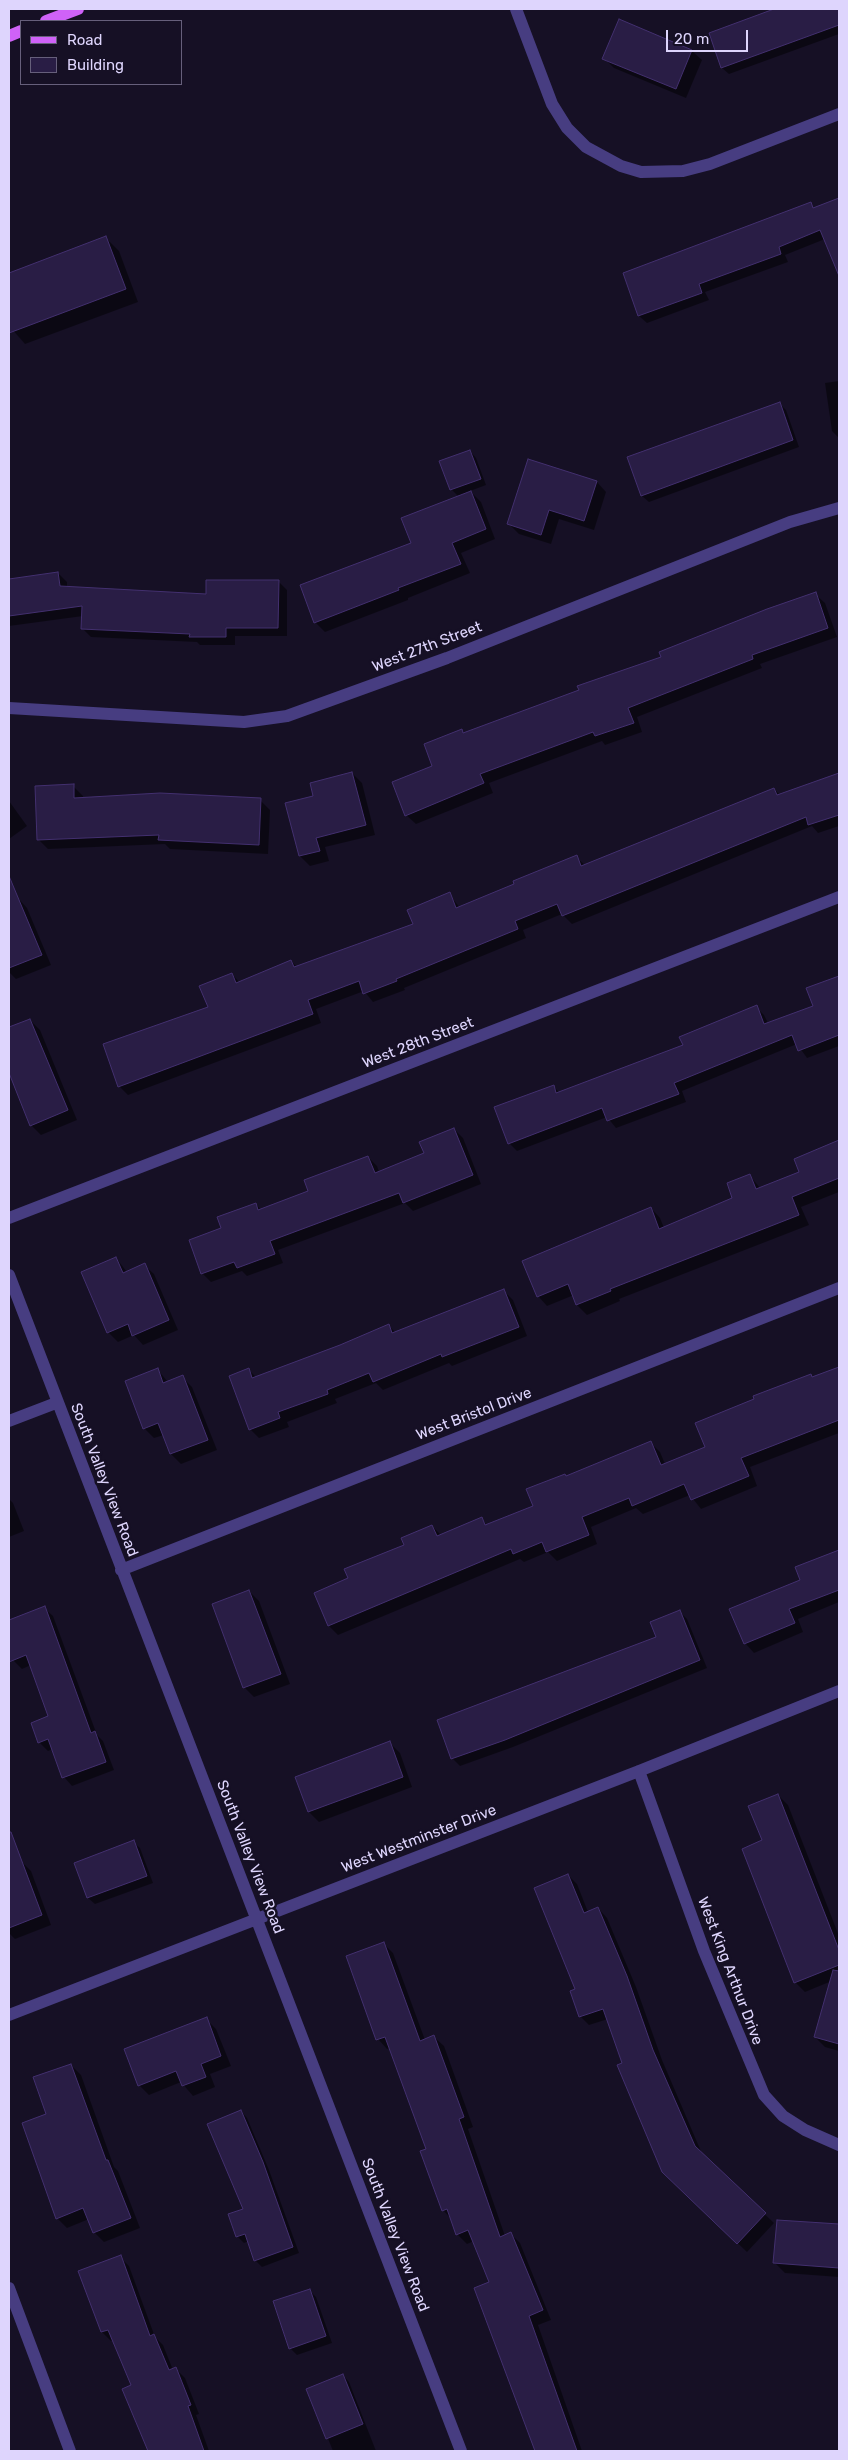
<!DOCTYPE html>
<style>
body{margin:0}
#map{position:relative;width:848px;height:2460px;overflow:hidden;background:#161025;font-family:Rubik,sans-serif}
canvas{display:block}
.frame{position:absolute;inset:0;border:10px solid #ded5fd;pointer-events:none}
.legend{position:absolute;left:20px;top:20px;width:162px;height:65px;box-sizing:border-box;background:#161025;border:1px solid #665f7b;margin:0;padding:6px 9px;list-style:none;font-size:15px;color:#ded5fd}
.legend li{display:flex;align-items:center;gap:10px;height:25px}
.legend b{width:25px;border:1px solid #665f7b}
.scale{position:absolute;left:666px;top:30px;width:82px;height:22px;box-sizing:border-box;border:2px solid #ded5fd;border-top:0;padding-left:6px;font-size:15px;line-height:18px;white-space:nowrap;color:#ded5fd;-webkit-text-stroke:4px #161025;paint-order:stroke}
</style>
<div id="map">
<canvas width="848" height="2460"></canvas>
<div class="frame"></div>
<ul class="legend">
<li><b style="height:6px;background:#cf62f8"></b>Road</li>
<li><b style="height:14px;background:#291d45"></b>Building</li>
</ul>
<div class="scale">20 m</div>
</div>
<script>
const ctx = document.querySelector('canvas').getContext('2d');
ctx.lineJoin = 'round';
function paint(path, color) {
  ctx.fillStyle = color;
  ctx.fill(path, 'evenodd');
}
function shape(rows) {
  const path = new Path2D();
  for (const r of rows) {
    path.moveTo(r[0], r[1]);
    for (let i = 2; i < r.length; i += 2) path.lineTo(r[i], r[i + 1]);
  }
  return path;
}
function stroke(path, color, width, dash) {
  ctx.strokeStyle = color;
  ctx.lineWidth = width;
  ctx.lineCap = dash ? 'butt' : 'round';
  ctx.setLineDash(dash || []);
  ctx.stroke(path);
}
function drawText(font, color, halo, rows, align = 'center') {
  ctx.font = font + ' Rubik,sans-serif';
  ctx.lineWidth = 5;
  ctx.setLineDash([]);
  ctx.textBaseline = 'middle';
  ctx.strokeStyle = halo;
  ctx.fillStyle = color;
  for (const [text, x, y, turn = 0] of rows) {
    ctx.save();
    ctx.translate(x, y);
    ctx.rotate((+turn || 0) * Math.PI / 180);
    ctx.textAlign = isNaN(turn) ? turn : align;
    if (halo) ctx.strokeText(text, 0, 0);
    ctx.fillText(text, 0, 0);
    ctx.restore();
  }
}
const shadow = shape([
 [777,9,839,9,839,34,729,74,722,68,710,33],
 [692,51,702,60,686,98,614,68,604,58],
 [839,199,839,263,832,256,825,239,785,255,788,262,705,292,709,300,647,323,639,316,624,274,810,204,815,209],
 [106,238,119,251,138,302,25,344,11,328,9,329,9,274],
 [839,381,839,438,832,431,825,383],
 [780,404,786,410,799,447,649,502,642,496],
 [470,451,476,458,486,485,470,491,481,502,495,539,461,553,470,573,408,598,408,600,325,632,315,622,413,543,459,497,451,489],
 [597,482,606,492,594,530,559,519,551,544,519,534,509,524],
 [58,573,67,582,67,588,207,595,278,581,287,590,287,636,235,636,235,645,200,645,197,642,91,637,82,628,83,616,9,626,9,580],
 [815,594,825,603,837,637,760,664,762,668,637,717,642,732,605,745,602,741,489,783,493,793,416,824,406,815,434,766,461,731,465,734,580,691],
 [352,773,362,783,375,835,325,847,329,861,310,866,300,856,287,804,315,797],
 [839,775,839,826,818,833,812,826,572,924,562,914,523,930,526,938,404,988,405,990,373,1002,364,991,316,1009,321,1023,128,1095,119,1086,209,1008,232,974,240,983,291,961,297,967,414,924,449,894,460,908,576,857,585,865,774,789,780,795],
 [73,786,83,796,83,799,260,800,270,810,268,854,170,849,165,844,48,849,38,839],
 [9,801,27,826,9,839],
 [18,898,27,908,51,965,16,979,9,972,9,902],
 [839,977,839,1046,807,1058,797,1044,682,1091,686,1102,616,1128,607,1117,517,1151,509,1143,553,1086,560,1093,684,1046,756,1007,764,1015,768,1023,814,1006,808,989],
 [30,1020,40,1030,77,1120,41,1135,31,1125,9,1070,9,1029],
 [454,1129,463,1138,481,1184,413,1211,405,1203,278,1250,283,1263,247,1276,242,1271,211,1282,202,1273,223,1229,256,1204,261,1210,309,1192,368,1157,377,1166,379,1172,426,1154],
 [839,1143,839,1192,801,1207,809,1225,619,1299,620,1301,587,1315,577,1305,574,1295,547,1306,538,1296,651,1208,660,1218,664,1228,734,1199,750,1176,761,1189,800,1173,795,1160],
 [116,1258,127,1272,144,1265,154,1274,178,1330,143,1345,134,1335,118,1342,108,1332],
 [504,1291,513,1300,527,1336,452,1366,449,1363,383,1390,376,1383,335,1399,337,1403,287,1422,289,1427,259,1438,250,1429,249,1370,256,1377,340,1346,388,1325,396,1333],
 [157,1369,168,1382,182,1377,192,1387,217,1450,181,1464,171,1454,164,1435,154,1438,144,1428],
 [839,1369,839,1433,750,1467,757,1486,701,1509,690,1495,643,1514,636,1508,591,1527,597,1544,557,1561,548,1552,524,1562,520,1559,338,1635,329,1626,349,1579,432,1526,441,1535,481,1519,487,1525,534,1506,566,1477,651,1443,660,1452,665,1464,707,1448,755,1399,810,1375,814,1378],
 [9,1499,13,1503,24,1531,9,1537],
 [839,1551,839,1602,798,1619,803,1632,754,1653,745,1643,802,1580,797,1568],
 [249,1591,259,1601,290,1684,254,1697,244,1687],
 [44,1608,53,1616,97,1735,103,1741,114,1770,72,1786,64,1777,53,1749,48,1751,39,1742,50,1717,31,1665,22,1669,13,1660,9,1650,9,1622],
 [679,1611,687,1619,707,1668,513,1747,460,1766,452,1758,658,1638],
 [390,1743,400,1753,412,1787,319,1822,309,1812,297,1777],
 [778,1795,788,1805,839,1936,839,1978,805,1992,795,1982,763,1841],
 [133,1842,140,1848,153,1883,95,1904,88,1898],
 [21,1861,31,1871,51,1925,15,1939,9,1933,9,1865],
 [568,1875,577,1884,588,1912,598,1908,607,1918,636,1987,662,2060,703,2156,774,2223,747,2252,672,2181,623,2064,608,2019,589,2025,580,2016],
 [383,1943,393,1953,425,2040,434,2037,444,2046,473,2127,468,2129,505,2236,511,2234,520,2243,551,2320,538,2325,582,2451,536,2451,475,2288,491,2282,474,2241,467,2244,457,2234,453,2221,443,2210,428,2150,390,2048,387,2049,378,2039],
 [825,2001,839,2005,839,2051,825,2047,815,2037],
 [206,2019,216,2029,231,2066,210,2074,215,2087,193,2096,181,2082,149,2095,139,2085],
 [71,2065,81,2075,114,2167,118,2171,140,2228,104,2242,94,2232,89,2219,67,2228,57,2218,48,2115],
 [241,2111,247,2118,269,2170,299,2253,262,2267,255,2260,249,2241,244,2243,237,2236,245,2209],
 [778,2221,839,2225,839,2277,785,2273,775,2263],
 [120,2257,129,2266,155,2337,163,2345,173,2370,176,2369,185,2378,199,2414,196,2415,209,2451,149,2451,133,2386,114,2339,111,2341,102,2332],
 [309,2290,316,2297,332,2343,297,2355,290,2348],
 [343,2375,349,2382,376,2451,333,2451,308,2389]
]);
const building = shape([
 [774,9,839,9,839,25,721,68,709,33,774,9],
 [619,19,692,50,676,89,602,59,619,19],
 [839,198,839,276,820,230,779,247,781,254,699,284,702,293,638,316,623,273,811,202,813,208,839,198],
 [106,236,126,289,9,333,9,273,106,236],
 [780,402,793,440,641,496,627,457,780,402],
 [470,450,481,479,450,490,439,461,470,450],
 [528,459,597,481,584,521,549,510,541,535,507,524,528,459],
 [471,491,486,529,452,543,461,564,398,588,399,590,314,623,300,585,411,543,401,518,471,491],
 [58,572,60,586,206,594,206,580,279,580,278,628,226,628,226,637,189,637,190,634,81,629,82,606,9,616,9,579,58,572],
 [816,592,828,628,752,655,753,659,628,708,634,723,595,736,593,732,480,774,484,783,405,816,392,782,432,766,424,744,462,729,463,733,579,690,577,686,661,657,659,652,767,609,816,592],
 [352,772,366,825,316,838,320,851,299,856,285,803,313,796,310,783,352,772],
 [839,773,839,815,808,825,806,817,562,916,557,904,515,921,518,929,396,979,397,981,363,994,359,981,308,1000,313,1014,118,1087,103,1044,208,1007,199,986,232,973,236,983,291,960,294,967,413,924,407,910,450,892,456,908,514,884,513,881,577,855,581,866,774,788,777,795,839,773],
 [74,784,74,798,160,793,261,798,259,845,158,840,159,835,37,840,35,786,74,784],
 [9,876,42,955,9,968,9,876],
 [839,976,839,1035,798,1051,792,1035,674,1083,679,1094,607,1121,602,1108,508,1144,494,1107,554,1085,556,1093,683,1045,679,1037,757,1005,764,1024,813,1006,806,988,839,976],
 [30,1019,68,1110,30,1126,9,1073,9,1027,30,1019],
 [454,1128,473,1175,403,1203,399,1193,270,1241,275,1254,237,1268,234,1262,201,1274,189,1240,221,1228,217,1217,256,1203,258,1210,308,1191,304,1180,368,1156,375,1173,424,1153,419,1142,454,1128],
 [839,1140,839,1178,792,1197,799,1215,610,1289,611,1291,576,1305,568,1284,537,1297,522,1261,651,1207,659,1229,732,1198,727,1183,750,1174,756,1189,799,1172,794,1159,839,1140],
 [116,1257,123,1273,145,1263,169,1320,132,1336,128,1324,107,1333,81,1272,116,1257],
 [504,1289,519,1327,442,1357,441,1354,373,1382,369,1373,327,1390,328,1394,278,1412,280,1418,249,1430,229,1376,249,1368,252,1378,340,1345,389,1324,392,1333,504,1289],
 [839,1367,839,1420,741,1458,749,1476,691,1500,684,1484,632,1506,629,1498,582,1517,589,1535,546,1552,542,1542,513,1554,511,1549,328,1626,314,1593,348,1578,344,1569,404,1545,401,1538,432,1525,437,1536,482,1517,485,1525,533,1506,526,1489,565,1474,566,1476,651,1441,661,1465,705,1447,695,1423,754,1399,753,1396,811,1374,812,1377,839,1367],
 [158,1368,163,1383,183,1375,208,1440,170,1454,158,1423,143,1429,125,1381,158,1368],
 [839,1550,839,1590,789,1609,795,1623,744,1644,729,1609,800,1580,795,1567,839,1550],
 [249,1590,281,1674,243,1688,212,1604,249,1590],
 [45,1606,91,1733,95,1731,106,1762,62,1778,48,1739,38,1743,31,1723,48,1716,26,1655,9,1662,9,1620,45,1606],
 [680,1610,700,1660,505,1740,451,1759,437,1720,656,1637,650,1622,680,1610],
 [390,1741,403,1777,308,1812,295,1777,390,1741],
 [778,1794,839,1950,839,1965,794,1983,742,1849,762,1840,748,1806,778,1794],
 [9,1832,11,1832,42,1915,9,1928,9,1832],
 [134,1840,147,1876,87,1898,74,1863,134,1840],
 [568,1874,584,1913,598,1907,627,1976,653,2050,695,2146,766,2213,737,2244,662,2172,617,2065,622,2063,603,2009,579,2017,570,1991,575,1989,534,1888,568,1874],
 [384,1942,420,2041,434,2035,464,2117,459,2119,500,2237,511,2232,543,2310,529,2316,577,2451,535,2451,474,2288,489,2282,468,2230,456,2235,447,2209,442,2211,420,2151,426,2149,385,2037,376,2040,346,1956,384,1942],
 [833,1970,839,1971,839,2044,814,2037,833,1970],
 [207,2017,221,2056,201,2064,206,2077,182,2086,176,2071,138,2086,124,2049,207,2017],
 [71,2064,106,2160,108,2160,131,2218,93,2233,83,2208,56,2219,22,2123,46,2114,33,2077,71,2064],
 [241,2110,263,2162,293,2247,254,2261,245,2234,236,2237,228,2214,243,2209,207,2124,241,2110],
 [777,2220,839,2224,839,2268,773,2263,777,2220],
 [121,2255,150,2336,154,2334,169,2370,176,2367,191,2405,188,2406,204,2451,148,2451,122,2389,131,2385,108,2330,101,2332,78,2271,121,2255],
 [310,2289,326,2336,289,2349,273,2301,310,2289],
 [343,2374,363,2424,326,2439,306,2389,343,2374]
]);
const minor = shape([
 [516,9,552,104,567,128,586,147,621,166,641,172,683,171,710,164,839,114],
 [9,708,244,722,287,716,447,658,790,522,839,508],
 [9,1218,839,897],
 [9,1275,461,2451],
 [9,1421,56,1403],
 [121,1570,839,1288],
 [639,1771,704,1951,764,2095,783,2116,805,2130,839,2145],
 [9,2015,639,1771,839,1691],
 [9,2288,70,2451]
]);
const major = shape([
 [46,21,78,9],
 [9,36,21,31]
]);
const streetNames = [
 ["West 27th Street",427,647,-21],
 ["West 28th Street",418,1043,-21],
 ["West Bristol Drive",474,1414,-21],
 ["South Valley View Road",104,1480,69],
 ["West Westminster Drive",419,1839,-21],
 ["South Valley View Road",250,1857,69],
 ["West King Arthur Drive",730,1971,69],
 ["South Valley View Road",395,2235,69]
];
paint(shadow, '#0007');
paint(building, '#291d45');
stroke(building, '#43306f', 1);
stroke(minor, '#473d81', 12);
stroke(major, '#cf62f8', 12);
drawText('15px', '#ded5fd', '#161025', streetNames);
</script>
